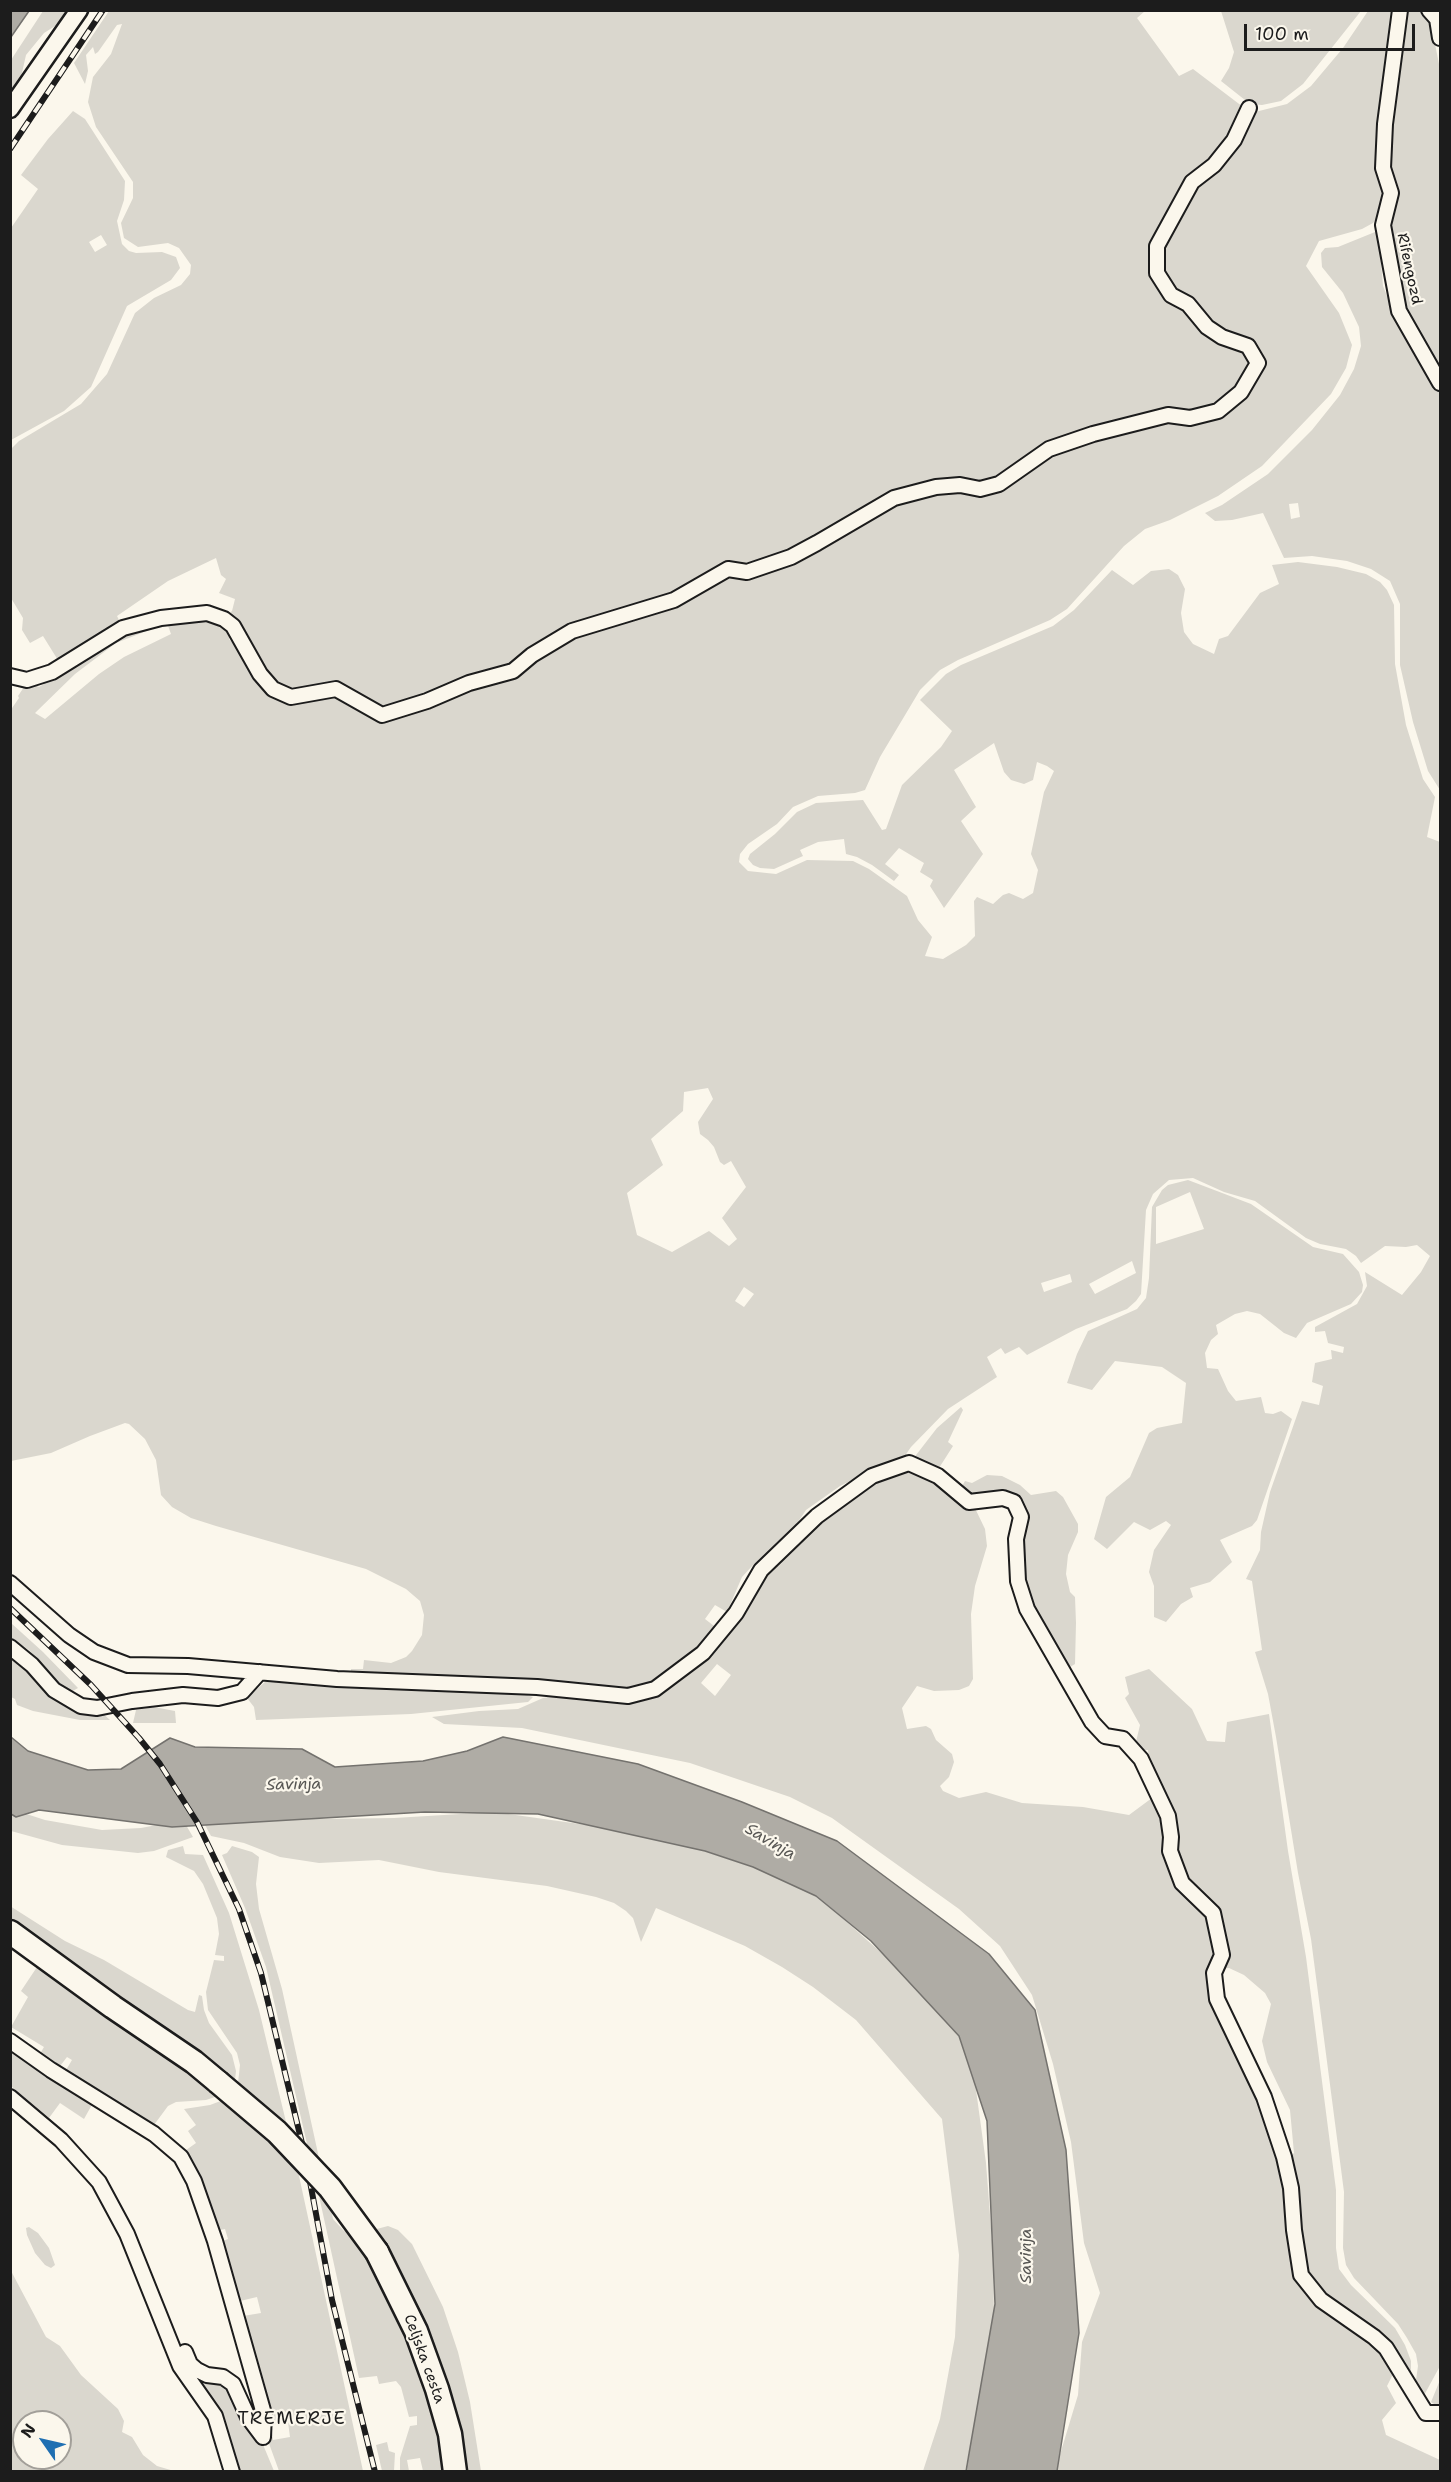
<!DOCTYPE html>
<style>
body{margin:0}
#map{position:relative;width:1451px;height:2482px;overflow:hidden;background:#fbf7ec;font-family:"Shantell Sans",sans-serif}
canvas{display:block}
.frame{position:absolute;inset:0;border:12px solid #1c1c1c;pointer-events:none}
.north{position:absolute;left:12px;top:2410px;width:60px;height:60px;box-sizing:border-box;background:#fbf7ec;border:2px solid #a29f99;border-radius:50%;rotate:304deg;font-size:16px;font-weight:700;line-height:24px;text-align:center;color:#1c1c1c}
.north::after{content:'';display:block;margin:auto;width:21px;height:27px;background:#1f6fb2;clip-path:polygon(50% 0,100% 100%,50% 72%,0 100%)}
.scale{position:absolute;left:1244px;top:24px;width:171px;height:27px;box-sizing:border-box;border:3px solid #1c1c1c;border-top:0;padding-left:8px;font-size:18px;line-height:21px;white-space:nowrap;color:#1c1c1c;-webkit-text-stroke:4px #fbf7ec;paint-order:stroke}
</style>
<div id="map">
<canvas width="1451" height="2482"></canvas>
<div class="frame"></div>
<div class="north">N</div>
<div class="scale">100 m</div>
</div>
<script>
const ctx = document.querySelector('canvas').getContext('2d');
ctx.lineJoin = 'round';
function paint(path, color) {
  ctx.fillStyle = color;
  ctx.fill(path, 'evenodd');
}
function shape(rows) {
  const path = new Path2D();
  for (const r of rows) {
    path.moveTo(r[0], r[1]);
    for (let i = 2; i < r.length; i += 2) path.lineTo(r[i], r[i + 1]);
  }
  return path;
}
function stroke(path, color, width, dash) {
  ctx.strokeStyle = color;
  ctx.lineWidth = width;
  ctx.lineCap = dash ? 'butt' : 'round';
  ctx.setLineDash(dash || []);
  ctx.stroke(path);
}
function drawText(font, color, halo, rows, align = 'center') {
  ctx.font = font + ' "Shantell Sans",sans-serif';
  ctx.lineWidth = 4.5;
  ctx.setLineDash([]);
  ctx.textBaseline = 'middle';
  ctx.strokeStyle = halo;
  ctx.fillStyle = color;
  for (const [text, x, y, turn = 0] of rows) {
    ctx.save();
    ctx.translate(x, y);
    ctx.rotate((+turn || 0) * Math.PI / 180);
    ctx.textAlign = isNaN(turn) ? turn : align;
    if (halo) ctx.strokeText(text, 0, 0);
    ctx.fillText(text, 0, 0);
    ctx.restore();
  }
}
const green = shape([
 [43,11,71,11,63,21,44,33,26,55,21,77,24,80,11,100,11,60],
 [109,11,1145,11,1137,18,1179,76,1193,69,1251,113,1287,104,1311,86,1343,48,1368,11,1393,11,1379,159,1380,171,1387,194,1383,209,1373,223,1362,229,1319,241,1306,266,1339,313,1352,345,1346,368,1331,394,1262,466,1218,496,1170,520,1145,529,1124,546,1067,609,1050,620,958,660,940,670,920,690,880,757,865,790,855,793,818,796,793,807,777,824,748,844,740,854,739,862,748,871,776,874,807,860,853,861,869,869,907,896,918,920,932,937,925,956,943,959,966,945,975,936,974,901,977,897,993,904,1003,895,1009,893,1023,899,1033,893,1038,870,1031,854,1044,792,1054,771,1047,766,1037,762,1033,780,1024,784,1011,780,1004,772,994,743,954,770,976,807,961,821,983,854,944,908,930,886,933,880,920,872,924,863,899,848,885,864,899,875,894,881,872,865,857,857,846,854,844,839,818,842,800,850,803,856,774,869,760,868,753,865,748,859,750,854,775,834,797,812,816,803,863,800,882,830,886,829,902,785,941,747,952,731,920,700,946,674,961,665,1053,626,1074,610,1112,570,1133,585,1151,571,1169,569,1178,575,1185,589,1181,613,1184,632,1193,644,1214,654,1219,639,1228,636,1260,593,1279,584,1272,565,1298,562,1337,567,1366,574,1380,582,1387,590,1394,605,1395,664,1406,725,1423,779,1435,797,1427,837,1440,842,1440,2366,1422,2399,1416,2394,1415,2387,1418,2366,1416,2354,1407,2338,1398,2324,1354,2278,1346,2265,1343,2248,1344,2192,1311,1939,1298,1873,1276,1737,1268,1694,1255,1652,1262,1650,1252,1581,1246,1579,1260,1550,1261,1532,1270,1492,1302,1401,1319,1405,1323,1386,1312,1382,1315,1363,1332,1359,1331,1350,1343,1353,1344,1347,1328,1343,1325,1331,1315,1332,1315,1327,1357,1304,1367,1286,1365,1272,1402,1295,1421,1272,1430,1256,1417,1245,1406,1247,1385,1246,1361,1263,1356,1256,1346,1249,1320,1244,1306,1238,1255,1201,1224,1192,1193,1178,1169,1180,1153,1194,1146,1210,1141,1294,1136,1301,1127,1309,1076,1329,1027,1355,1019,1347,1005,1354,1001,1348,987,1357,997,1377,948,1409,911,1447,902,1460,889,1462,840,1486,806,1510,782,1546,754,1564,742,1577,727,1612,715,1605,705,1619,718,1629,706,1645,664,1678,633,1690,540,1681,420,1679,351,1673,351,1669,363,1669,364,1660,391,1663,406,1657,412,1651,422,1635,424,1615,420,1601,406,1589,366,1569,216,1526,191,1518,172,1507,161,1495,156,1460,145,1439,129,1424,125,1423,90,1436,51,1453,11,1461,10,711,19,698,18,696,24,687,30,687,33,684,39,687,44,684,46,679,118,634,171,617,206,614,223,619,231,628,232,633,229,639,232,642,235,639,240,643,261,678,278,690,294,693,336,691,386,718,391,714,338,686,314,685,290,689,280,686,266,677,227,615,232,611,235,599,219,593,226,579,221,575,216,558,168,581,117,616,123,628,118,630,116,625,111,627,113,632,61,665,43,636,30,643,22,630,23,618,11,598,11,449,19,441,81,404,107,374,135,313,154,298,181,285,190,274,191,265,179,248,168,243,138,247,124,238,121,223,133,198,133,182,96,127,88,102,93,77,111,54,122,24,117,25,98,52,95,54,93,47,86,55,88,71,85,84,74,63],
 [167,623,171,634,124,657,99,674,45,719,35,713,75,674,116,643],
 [708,1088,713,1099,698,1122,700,1134,708,1140,714,1147,720,1162,724,1165,731,1161,746,1187,722,1218,737,1239,729,1246,709,1231,672,1252,637,1235,627,1193,663,1165,651,1139,683,1111,684,1092],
 [1132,1261,1136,1273,1095,1294,1089,1284],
 [1070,1274,1072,1282,1044,1292,1041,1283],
 [744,1287,754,1294,744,1307,735,1301],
 [1221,11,1361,11,1303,84,1281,101,1262,105,1250,104,1221,81,1229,68,1234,52],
 [1406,11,1425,11,1430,19,1440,69,1440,373,1404,312,1388,229,1387,158],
 [73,111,85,119,125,181,124,200,117,221,122,244,129,251,136,253,162,252,176,257,180,268,171,280,127,306,91,387,64,411,11,440,11,228,38,189,21,175,48,139],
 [101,235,107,245,95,252,89,242],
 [1375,232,1379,238,1383,286,1392,308,1440,394,1440,790,1428,771,1413,722,1400,665,1400,604,1390,581,1371,569,1347,561,1312,556,1284,558,1263,513,1232,520,1215,521,1205,513,1222,505,1268,474,1312,430,1340,395,1354,369,1361,346,1359,327,1343,293,1322,267,1321,253,1325,248,1338,247],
 [1298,503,1300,517,1291,519,1289,504],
 [1188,1180,1251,1204,1313,1247,1343,1254,1359,1272,1363,1285,1362,1292,1351,1304,1307,1323,1296,1338,1284,1333,1260,1314,1247,1311,1235,1314,1216,1325,1218,1334,1211,1340,1205,1353,1207,1368,1218,1369,1228,1391,1236,1401,1261,1397,1265,1413,1273,1414,1281,1411,1292,1419,1257,1520,1252,1526,1220,1540,1232,1562,1210,1582,1190,1588,1193,1597,1181,1604,1166,1622,1154,1617,1154,1586,1149,1572,1154,1550,1171,1525,1166,1521,1150,1530,1134,1522,1107,1549,1094,1539,1106,1497,1130,1477,1149,1433,1157,1428,1182,1423,1186,1383,1162,1367,1115,1361,1092,1390,1067,1383,1077,1354,1088,1331,1137,1309,1146,1298,1149,1278,1152,1207,1162,1190,1168,1185],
 [1190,1192,1204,1229,1156,1244,1156,1207],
 [961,1407,963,1410,948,1442,953,1446,939,1468,913,1459,937,1428],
 [907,1469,934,1477,932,1481,948,1494,953,1492,972,1502,985,1529,987,1546,975,1586,971,1614,973,1679,969,1686,959,1690,934,1691,917,1686,902,1708,907,1729,926,1726,931,1729,936,1740,952,1754,954,1762,949,1777,940,1786,943,1791,959,1798,986,1792,1022,1803,1083,1807,1129,1815,1156,1795,1161,1806,1170,1862,1210,1918,1215,1939,1208,1977,1209,1991,1216,2014,1271,2127,1288,2187,1298,2274,1372,2341,1391,2363,1393,2374,1387,2386,1396,2403,1382,2420,1386,2435,1440,2460,1440,2471,1055,2471,1078,2395,1082,2342,1100,2293,1084,2243,1071,2142,1053,2064,1032,1995,1000,1946,959,1909,832,1818,790,1797,690,1763,522,1728,444,1724,432,1717,479,1711,518,1709,543,1698,561,1695,633,1699,702,1658,720,1644,736,1615,742,1596,799,1538,862,1485],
 [717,1664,731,1675,715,1696,701,1683],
 [987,1475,1002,1476,1020,1485,1031,1495,1056,1491,1063,1497,1078,1524,1078,1532,1068,1555,1066,1574,1070,1592,1075,1597,1076,1623,1075,1664,1070,1667,1057,1645,1038,1626,1024,1587,1023,1523,1020,1507,970,1495,961,1488,965,1481,972,1483],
 [11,1623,43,1652,78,1688,71,1692,60,1685,29,1650,11,1638],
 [10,1657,20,1661,48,1691,99,1710,110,1720,80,1720,33,1711,17,1705,15,1699,11,1697],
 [1149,1669,1192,1709,1207,1741,1225,1742,1227,1722,1269,1714,1288,1851,1306,1957,1336,2190,1336,2248,1339,2269,1351,2285,1395,2328,1405,2345,1411,2361,1411,2372,1408,2373,1315,2287,1305,2269,1298,2186,1290,2157,1294,2153,1290,2110,1267,2062,1262,2041,1271,2004,1265,1993,1244,1975,1229,1968,1219,1969,1224,1936,1180,1867,1176,1839,1150,1766,1148,1750,1144,1750,1144,1754,1135,1746,1140,1725,1125,1698,1129,1694,1125,1677],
 [279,1680,425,1690,520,1693,533,1697,528,1702,411,1714,256,1720,254,1707,247,1698,265,1682],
 [154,1707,175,1711,176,1723,133,1723,136,1710],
 [11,1809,45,1820,102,1830,141,1828,183,1820,193,1837,154,1851,138,1853,62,1845,11,1831],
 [494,1812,637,1832,687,1842,797,1884,821,1899,914,1982,963,2040,973,2068,986,2163,993,2254,994,2315,993,2337,965,2471,923,2471,940,2419,955,2337,959,2255,942,2119,856,2020,813,1987,782,1967,745,1946,656,1908,641,1942,633,1918,626,1911,614,1903,596,1897,547,1886,439,1872,379,1860,319,1863,280,1857,244,1843,211,1836,205,1825,238,1820,394,1818],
 [183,1846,185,1854,203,1855,229,1913,259,2010,287,2126,238,2083,240,2065,237,2053,208,2010,206,1992,214,1960,224,1961,224,1956,215,1955,219,1934,217,1918,203,1884,194,1871,166,1857,168,1850],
 [232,1846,252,1852,259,1857,256,1884,259,1909,282,1989,319,2158,308,2148,266,1967,245,1908,222,1855,227,1853],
 [10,1906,65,1941,104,1960,188,2010,195,2012,199,1995,202,1996,204,2010,209,2023,232,2055,236,2071,235,2080,190,2045,11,1920],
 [37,1967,121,2024,221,2095,206,2100,176,2102,168,2106,151,2129,63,2075,72,2060,67,2057,57,2070,38,2057,44,2047,11,2027,28,1997,21,1991],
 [11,2045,94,2101,84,2119,60,2103,49,2118,11,2086],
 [226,2099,296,2162,363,2471,279,2471,267,2438,218,2243,228,2239,225,2229,214,2231,182,2153,196,2143,188,2131,196,2125,184,2109,210,2105],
 [257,2297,261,2313,243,2316,240,2301],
 [288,2422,290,2437,273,2440,271,2425],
 [317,2187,330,2203,333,2219,344,2231,353,2235,386,2288,422,2370,448,2471,423,2471,420,2458,407,2460,409,2471,400,2471,400,2458,410,2426,417,2425,417,2416,409,2417,401,2387,396,2381,379,2384,377,2376,359,2378],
 [388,2226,398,2230,412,2244,443,2307,458,2352,470,2402,481,2471,465,2471,373,2230],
 [29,2227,38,2233,49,2248,55,2265,51,2268,45,2265,35,2253,27,2235,26,2228],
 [10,2269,46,2337,60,2346,81,2375,118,2409,124,2421,122,2432,132,2437,143,2455,157,2466,174,2471,11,2471],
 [24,2422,60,2422,60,2458,24,2458],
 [197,2374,226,2382,259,2435,274,2471,238,2471,227,2434,211,2395,194,2377],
 [1440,2380,1440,2406,1439,2407,1431,2402],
 [387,2442,389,2451,395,2453,394,2471,382,2471,376,2445]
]);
const water = shape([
 [11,10,29,11,11,37,10,11,11,10],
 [11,1737,28,1751,88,1770,121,1769,170,1738,195,1747,302,1749,335,1767,423,1761,467,1751,503,1737,638,1764,742,1802,837,1841,989,1954,1035,2010,1066,2150,1079,2333,1057,2471,966,2471,995,2304,987,2121,959,2036,871,1941,816,1896,753,1867,705,1851,538,1814,425,1812,172,1827,39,1810,16,1817,11,1814,11,1737]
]);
const minor = shape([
 [1400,10,1385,124,1383,168,1391,193,1383,225,1399,311,1440,383],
 [1429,10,1437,19,1440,38],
 [10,676,27,680,52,672,123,628,161,618,207,613,224,619,233,626,260,674,273,689,291,697,336,689,382,715,427,701,469,683,513,671,532,655,572,631,674,600,728,569,747,572,791,557,817,543,894,498,936,487,960,485,980,489,999,484,1049,449,1093,434,1168,415,1190,418,1218,411,1241,392,1258,363,1248,346,1222,337,1207,327,1188,304,1171,295,1157,273,1157,246,1192,182,1214,165,1234,140,1249,108],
 [10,1583,69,1635,94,1652,128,1665,188,1666,337,1679,537,1687,628,1696,655,1689,703,1653,736,1613,761,1570,817,1516,872,1476,909,1463,938,1476,969,1502,1003,1498,1014,1502,1021,1517,1016,1539,1018,1581,1027,1609,1092,1722,1105,1736,1123,1739,1141,1759,1168,1816,1171,1837,1170,1851,1182,1883,1213,1913,1222,1955,1214,1973,1217,1999,1264,2097,1284,2157,1291,2188,1294,2230,1301,2275,1321,2300,1374,2337,1386,2348,1426,2413,1440,2413],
 [10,1647,32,1665,54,1690,81,1706,97,1708,132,1701,183,1695,218,1698,242,1692,260,1672],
 [10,2041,51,2070,154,2134,181,2157,194,2181,215,2241,264,2414,263,2437],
 [10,2097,61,2140,99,2182,127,2234,180,2366,215,2416,232,2472],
 [185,2352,190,2364,197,2370,207,2375,223,2377,233,2384,248,2417,263,2437]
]);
const tertiary = shape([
 [10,109,79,10]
]);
const primary = shape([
 [10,1932,113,2007,194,2062,218,2082],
 [377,2252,416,2331,437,2389,450,2434,455,2472]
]);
const rail = shape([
 [10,149,103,10],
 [10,1608,91,1685,139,1738,160,1764,197,1822,239,1909,261,1973,306,2160,332,2300,375,2472]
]);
const primaryBridge = shape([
 [218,2082,277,2132,330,2188,377,2252]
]);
const streetNames = [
 ["Rifengozd",1409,269,78],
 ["Celjska cesta",424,2359,70]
];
const waterNames = [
 ["Savinja",294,1785,-1],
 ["Savinja",770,1842,31],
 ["Savinja",1027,2256,-90]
];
const quarterNames = [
 ["TREMERJE",292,2419]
];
paint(green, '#dad7ce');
paint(water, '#afaca5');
stroke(water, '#74726e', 1.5);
stroke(minor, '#1c1c1c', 18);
stroke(tertiary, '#1c1c1c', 21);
stroke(primary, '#1c1c1c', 27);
stroke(minor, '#fbf7ec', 14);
stroke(tertiary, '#fbf7ec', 16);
stroke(primary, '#fbf7ec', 22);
stroke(rail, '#1c1c1c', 6);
stroke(rail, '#fbf7ec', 4, [11]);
stroke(primaryBridge, '#1c1c1c', 27, []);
stroke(primaryBridge, '#fbf7ec', 22);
drawText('15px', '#1c1c1c', '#fbf7ec', streetNames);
drawText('italic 16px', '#575653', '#fbf7ec', waterNames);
ctx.letterSpacing = '1.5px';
drawText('18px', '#1c1c1c', '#fbf7ec', quarterNames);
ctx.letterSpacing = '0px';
</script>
